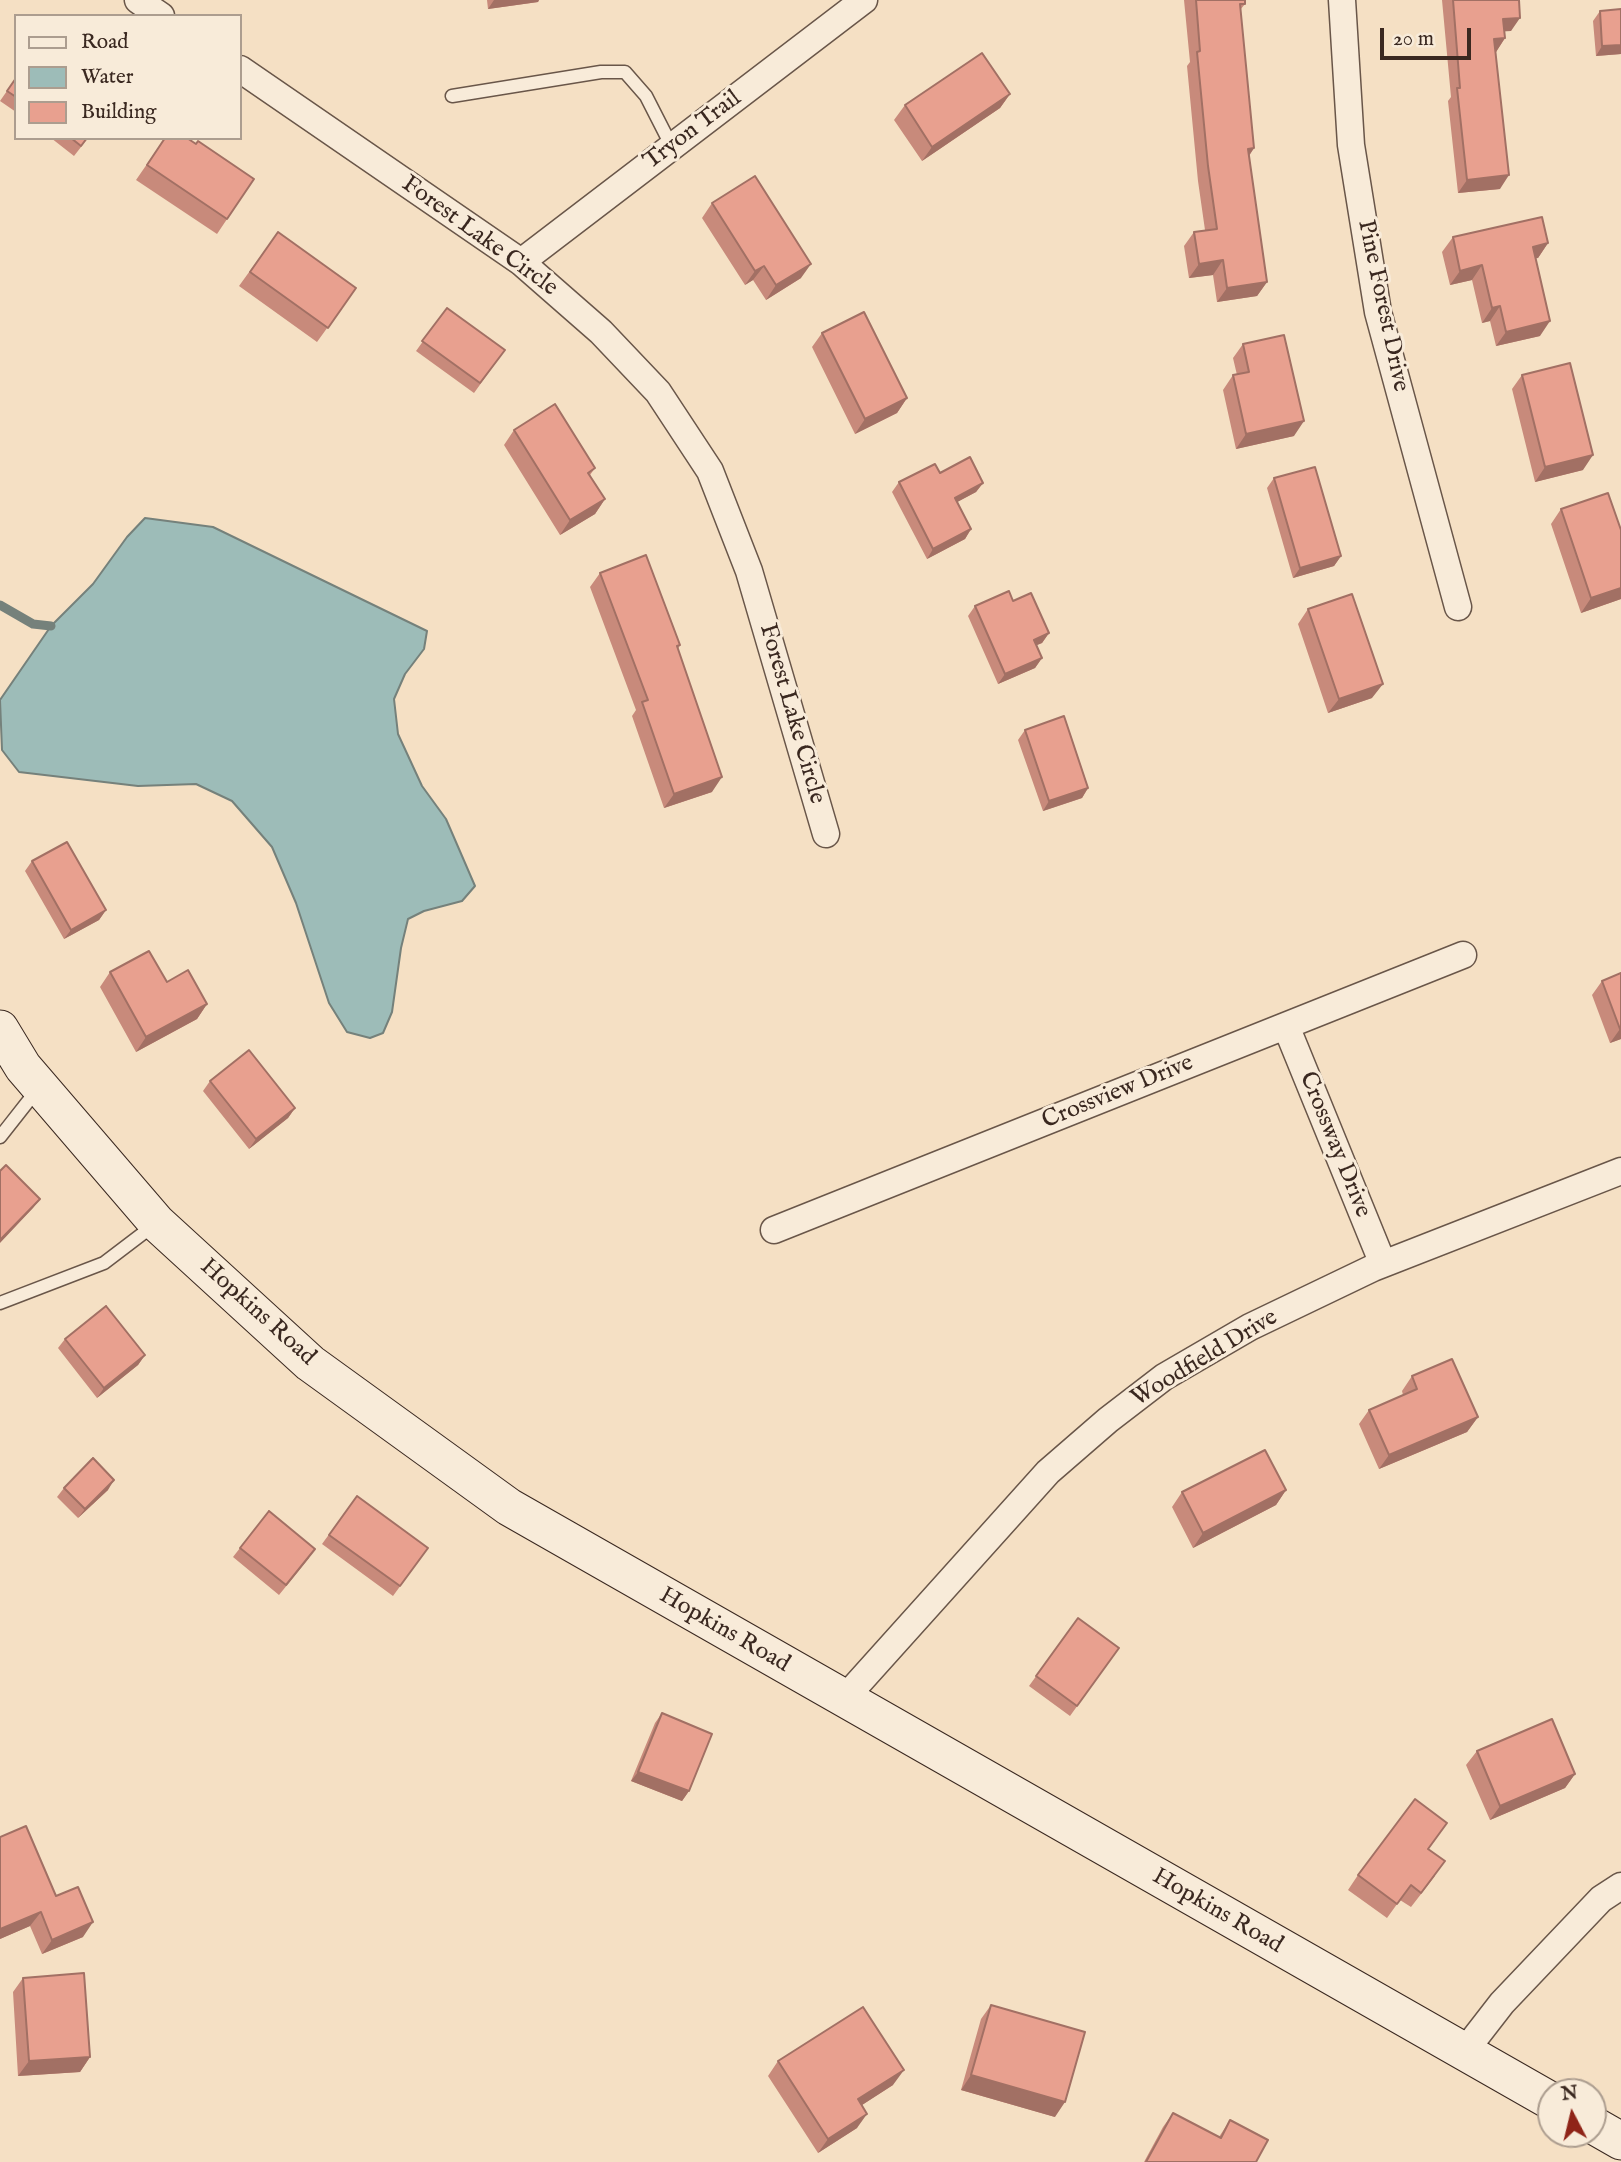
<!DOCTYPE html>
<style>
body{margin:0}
#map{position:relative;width:1621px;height:2162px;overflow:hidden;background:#f5e0c4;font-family:"IM FELL English",serif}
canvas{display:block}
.legend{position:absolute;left:14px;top:14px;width:228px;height:126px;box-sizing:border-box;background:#f8ebd9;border:2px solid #ac9d8f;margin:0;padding:9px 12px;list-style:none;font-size:21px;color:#3a2820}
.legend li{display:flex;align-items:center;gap:14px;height:35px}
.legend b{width:35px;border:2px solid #ac9d8f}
.north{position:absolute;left:1537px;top:2078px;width:70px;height:70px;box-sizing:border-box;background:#f8ebd9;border:2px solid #ac9d8f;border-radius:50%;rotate:353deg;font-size:19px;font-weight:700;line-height:28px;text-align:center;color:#3a2820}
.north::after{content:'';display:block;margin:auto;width:24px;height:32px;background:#8f2418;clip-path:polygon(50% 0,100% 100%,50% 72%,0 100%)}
.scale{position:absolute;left:1380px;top:28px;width:91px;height:32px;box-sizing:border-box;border:4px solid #3a2820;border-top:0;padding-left:9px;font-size:21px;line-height:24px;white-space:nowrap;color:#3a2820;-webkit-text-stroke:5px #f8ebd9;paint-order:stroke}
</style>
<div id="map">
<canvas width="1621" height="2162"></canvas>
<ul class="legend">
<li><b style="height:9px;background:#f8ebd9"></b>Road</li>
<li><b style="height:19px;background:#9dbcb8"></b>Water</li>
<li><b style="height:19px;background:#e8a08f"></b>Building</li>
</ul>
<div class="north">N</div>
<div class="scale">20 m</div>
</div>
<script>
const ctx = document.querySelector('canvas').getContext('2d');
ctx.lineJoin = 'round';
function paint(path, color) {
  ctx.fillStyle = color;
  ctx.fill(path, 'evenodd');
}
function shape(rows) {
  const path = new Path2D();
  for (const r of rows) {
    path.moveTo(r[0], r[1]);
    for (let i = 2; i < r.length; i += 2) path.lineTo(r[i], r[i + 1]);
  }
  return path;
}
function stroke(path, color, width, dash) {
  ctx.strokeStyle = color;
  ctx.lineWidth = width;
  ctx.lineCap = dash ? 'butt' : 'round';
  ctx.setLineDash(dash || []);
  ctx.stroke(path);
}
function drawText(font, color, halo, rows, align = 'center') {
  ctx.font = font + ' "IM FELL English",serif';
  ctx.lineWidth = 6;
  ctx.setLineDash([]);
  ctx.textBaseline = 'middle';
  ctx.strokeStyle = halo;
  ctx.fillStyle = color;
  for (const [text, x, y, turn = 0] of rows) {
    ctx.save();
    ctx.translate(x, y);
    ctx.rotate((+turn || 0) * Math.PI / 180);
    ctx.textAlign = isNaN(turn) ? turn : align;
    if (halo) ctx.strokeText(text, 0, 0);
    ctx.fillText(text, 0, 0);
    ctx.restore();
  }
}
const water = shape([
 [145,518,213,527,427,631,424,649,405,674,394,699,398,734,422,786,446,819,475,886,462,901,424,911,408,919,401,948,392,1012,383,1033,370,1038,347,1032,329,1003,296,903,272,847,232,801,196,784,138,786,19,772,2,750,0,700,51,626,93,584,127,537,145,518]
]);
const stream = shape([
 [0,605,33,624,51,626]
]);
const service = shape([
 [452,96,601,72,625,72,646,96,672,147],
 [0,1137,37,1090],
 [0,1303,104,1263,154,1225]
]);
const minor = shape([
 [138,0,161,16],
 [1342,0,1351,145,1378,312,1458,607],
 [240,69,521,262,601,332,658,392,710,471,749,571,826,834],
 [521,262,864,0],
 [1286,1026,1383,1264],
 [774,1230,1463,955],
 [844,1699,1048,1472,1108,1420,1164,1377,1250,1327,1373,1268,1621,1171],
 [1464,2052,1502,2003,1601,1899,1621,1886]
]);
const secondary = shape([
 [0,1029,23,1067,157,1223,310,1363,509,1507,1551,2101],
 [1593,2125,1621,2141]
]);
const wall = shape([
 [487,0,539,0,538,2,488,9],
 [1184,0,1245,0,1245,4,1240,10,1254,148,1249,156,1267,282,1257,296,1217,302,1213,275,1189,278,1184,246,1194,232,1205,230,1198,181,1187,66,1190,62],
 [1442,0,1519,0,1511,31,1504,31,1505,38,1496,52,1500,189,1458,193,1448,101,1451,97],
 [1600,11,1621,54,1596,56,1593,21],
 [16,78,16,112,0,101],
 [1010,94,1000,108,922,161,894,120,905,105],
 [51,138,88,138,74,156],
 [165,138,196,144,254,179,217,234,136,180],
 [712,203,801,278,766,300,753,280,745,285,702,218],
 [278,232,356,288,317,342,239,286],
 [1453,237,1548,243,1538,258,1535,258,1540,336,1496,346,1490,321,1482,323,1472,280,1450,285,1442,252],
 [447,308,505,350,474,393,416,351],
 [822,333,907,398,897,413,855,434,812,347],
 [1243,344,1294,436,1236,449,1223,390,1233,375,1237,375,1233,358],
 [1522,375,1583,470,1535,482,1512,389],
 [514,430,595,468,590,475,605,499,595,514,560,535,504,445],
 [940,473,983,483,976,492,957,502,971,529,965,539,927,559,892,492,899,482],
 [1274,478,1341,556,1334,566,1293,578,1267,488],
 [1561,509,1621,530,1621,599,1581,613,1551,524],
 [600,573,680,645,678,649,712,792,664,808,632,716,636,710,590,587],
 [1013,601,1049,633,1042,643,1037,645,1042,658,1035,668,998,684,968,616,975,606],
 [1308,609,1372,698,1328,713,1298,624],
 [1025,730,1088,788,1082,798,1043,811,1018,740],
 [32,861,106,910,99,920,64,939,25,871],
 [110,972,167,982,207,1004,197,1019,136,1052,100,987],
 [1621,973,1621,1039,1610,1043,1592,995,1602,981],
 [210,1081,295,1108,288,1118,249,1149,203,1091],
 [65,1339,145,1355,138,1365,97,1398,58,1348],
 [1412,1376,1478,1417,1467,1432,1379,1469,1359,1424,1369,1410,1403,1395,1402,1391],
 [64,1488,108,1490,78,1518,57,1497],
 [1286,1490,1276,1505,1193,1548,1172,1507,1182,1492],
 [357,1496,428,1548,393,1596,322,1544],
 [240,1548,309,1558,279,1595,233,1557],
 [1078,1618,1119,1648,1070,1716,1029,1686],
 [662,1713,689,1791,682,1801,631,1781,655,1723],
 [1477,1751,1575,1774,1565,1788,1490,1820,1466,1765],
 [0,1837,56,1896,83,1937,42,1954,30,1926,0,1939],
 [1428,1849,1435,1876,1411,1907,1400,1900,1387,1918,1348,1890,1358,1875],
 [23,1978,90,2057,80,2072,18,2076,13,1992],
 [991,2005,1055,2117,961,2090,981,2019],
 [778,2061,893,2085,862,2105,857,2128,818,2153,768,2076],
 [1173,2113,1219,2137,1230,2120,1256,2162,1144,2162,1163,2127]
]);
const shadedWall = shape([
 [494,0,539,0,538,2,488,9],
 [1520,18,1511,31,1494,32,1503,19],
 [1505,38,1496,52,1494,39],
 [1621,45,1621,54,1596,56,1602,46],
 [1010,94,1000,108,922,161,932,147],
 [1254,148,1244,163,1248,149],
 [1509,175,1500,189,1458,193,1467,180],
 [1548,243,1538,258,1523,261,1533,247],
 [1223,260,1213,275,1189,278,1199,264],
 [811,264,801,278,766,300,776,285],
 [1482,265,1472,280,1450,285,1460,271],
 [764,266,753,280,745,285,755,271],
 [1267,282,1257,296,1217,302,1227,288],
 [1500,306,1490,321,1482,323,1492,308],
 [1550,321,1540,336,1496,346,1506,332],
 [907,398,897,413,855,434,865,419],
 [1304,421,1294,436,1236,449,1246,434],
 [1593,455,1583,470,1535,482,1545,467],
 [983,483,976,492,948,507,955,498],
 [605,499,595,514,560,535,570,520],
 [971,529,965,539,927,559,933,549],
 [1341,556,1334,566,1293,578,1300,568],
 [1621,588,1621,599,1581,613,1591,598],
 [1049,633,1042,643,1027,649,1034,640],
 [1042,658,1035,668,998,684,1005,674],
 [1383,684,1372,698,1328,713,1339,699],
 [722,777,712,792,664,808,674,794],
 [1088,788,1082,798,1043,811,1049,801],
 [106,910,99,920,64,939,71,930],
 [207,1004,197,1019,136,1052,146,1037],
 [1621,1028,1621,1039,1610,1043,1620,1029],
 [295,1108,288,1118,249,1149,256,1139],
 [40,1199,33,1208,0,1243,0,1240],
 [145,1355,138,1365,97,1398,104,1388],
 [1478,1417,1467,1432,1379,1469,1389,1455],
 [114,1480,108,1490,78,1518,85,1509],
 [1286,1490,1276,1505,1193,1548,1203,1533],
 [638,1772,689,1791,682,1801,631,1781],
 [1575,1774,1565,1788,1490,1820,1500,1806],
 [41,1912,30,1926,0,1939,0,1929],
 [93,1922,83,1937,42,1954,52,1940],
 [90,2057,80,2072,18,2076,29,2061],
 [904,2070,893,2085,848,2114,858,2099],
 [971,2075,1065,2102,1055,2117,961,2090],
 [867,2114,857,2128,818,2153,828,2139]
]);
const building = shape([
 [1196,0,1245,0,1245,4,1240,4,1254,148,1248,149,1267,282,1227,288,1223,260,1199,264,1194,232,1217,229,1208,166,1197,52,1200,51,1196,0],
 [1453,0,1519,0,1520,18,1503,19,1505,38,1494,39,1509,175,1467,180,1457,88,1460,88,1453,0],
 [1621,9,1621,45,1602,46,1600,11,1621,9],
 [982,53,1010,94,932,147,905,105,982,53],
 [16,78,16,97,7,91,16,78],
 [71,138,87,138,81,146,71,138],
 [165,138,187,138,196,144,198,141,254,179,227,219,147,165,165,138],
 [755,176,811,264,776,285,764,266,755,271,712,203,755,176],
 [1542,217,1548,243,1533,247,1550,321,1506,332,1500,306,1492,308,1482,265,1460,271,1453,237,1542,217],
 [278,232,356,288,328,328,250,272,278,232],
 [447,308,505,350,480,383,422,341,447,308],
 [864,312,907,398,865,419,822,333,864,312],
 [1284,335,1304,421,1246,434,1233,375,1249,372,1243,344,1284,335],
 [1570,363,1593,455,1545,467,1522,375,1570,363],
 [555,404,595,468,588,473,605,499,570,520,514,430,555,404],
 [970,457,983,483,955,498,971,529,933,549,899,482,935,464,940,473,970,457],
 [1315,467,1341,556,1300,568,1274,478,1315,467],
 [1608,493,1621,530,1621,588,1591,598,1561,509,1608,493],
 [646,555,680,645,677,646,722,777,674,794,642,702,648,700,600,573,646,555],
 [1009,591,1013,601,1031,593,1049,633,1034,640,1042,658,1005,674,975,606,1009,591],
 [1352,594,1383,684,1339,699,1308,609,1352,594],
 [1064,716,1088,788,1049,801,1025,730,1064,716],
 [67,842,106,910,71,930,32,861,67,842],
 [149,951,167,982,188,970,207,1004,146,1037,110,972,149,951],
 [1621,973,1621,1028,1620,1029,1602,981,1621,973],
 [249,1050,295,1108,256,1139,210,1081,249,1050],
 [6,1165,40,1199,0,1240,0,1171,6,1165],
 [106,1306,145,1355,104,1388,65,1339,106,1306],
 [1452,1359,1478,1417,1389,1455,1369,1410,1417,1389,1412,1376,1452,1359],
 [1265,1450,1286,1490,1203,1533,1182,1492,1265,1450],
 [93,1458,114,1480,85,1509,64,1488,93,1458],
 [357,1496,428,1548,400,1586,329,1535,357,1496],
 [269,1511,315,1549,286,1585,240,1548,269,1511],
 [1078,1618,1119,1648,1077,1706,1036,1676,1078,1618],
 [662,1713,712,1734,689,1791,638,1772,662,1713],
 [1552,1719,1575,1774,1500,1806,1477,1751,1552,1719],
 [1415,1799,1447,1823,1428,1849,1445,1861,1421,1893,1411,1885,1397,1904,1358,1875,1415,1799],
 [26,1826,56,1896,78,1887,93,1922,52,1940,41,1912,0,1929,0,1837,26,1826],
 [84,1973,90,2057,29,2061,23,1978,84,1973],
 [991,2005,1085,2032,1065,2102,971,2075,991,2005],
 [863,2007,904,2070,858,2099,867,2114,828,2139,778,2061,863,2007],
 [1173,2113,1221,2138,1230,2120,1268,2140,1256,2162,1146,2162,1173,2113]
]);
const streetNames = [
 ["Tryon Trail",693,131,-37],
 ["Forest Lake Circle",479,237,36],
 ["Pine Forest Drive",1382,306,78],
 ["Forest Lake Circle",791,714,74],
 ["Crossview Drive",1118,1093,-22],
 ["Crossway Drive",1334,1145,68],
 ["Hopkins Road",257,1313,42],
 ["Woodfield Drive",1205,1359,-31],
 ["Hopkins Road",724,1631,30],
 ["Hopkins Road",1217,1912,30]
];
paint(water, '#9dbcb8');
stroke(water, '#75817b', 2);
stroke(stream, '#75817b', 9);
stroke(service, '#695649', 15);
stroke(minor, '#695649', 29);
stroke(secondary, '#3a2820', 39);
stroke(service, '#f8ebd9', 12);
stroke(minor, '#f8ebd9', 26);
stroke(secondary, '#f8ebd9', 37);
paint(wall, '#c88a7b');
paint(shadedWall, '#a27064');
paint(building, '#e8a08f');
stroke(building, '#a27064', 2);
drawText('24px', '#3a2820', '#f8ebd9', streetNames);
</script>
